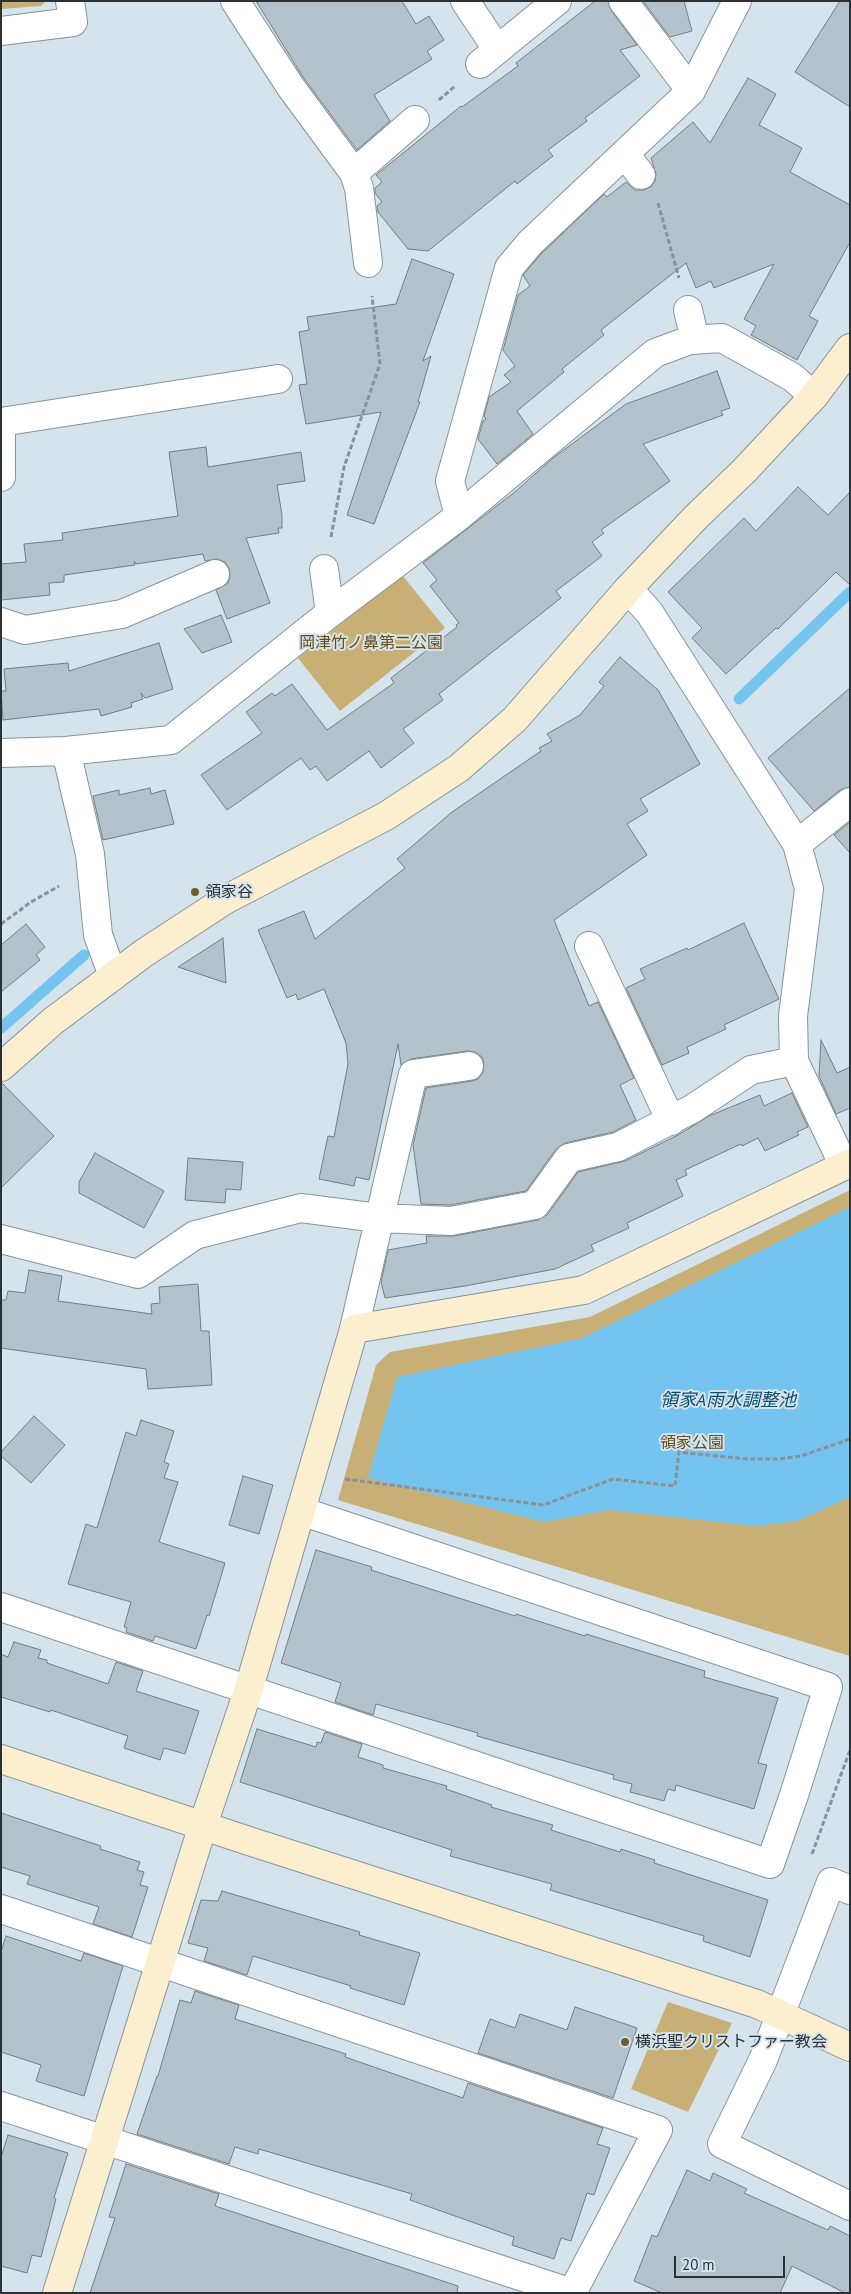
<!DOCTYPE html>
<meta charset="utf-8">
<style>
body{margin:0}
#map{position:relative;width:851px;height:2294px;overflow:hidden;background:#d4e3ec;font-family:"PT Sans",sans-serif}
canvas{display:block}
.frame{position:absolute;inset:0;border:2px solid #2b3135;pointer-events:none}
.scale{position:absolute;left:674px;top:2256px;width:111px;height:22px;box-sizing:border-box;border:2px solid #2b3135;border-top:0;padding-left:6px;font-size:15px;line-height:18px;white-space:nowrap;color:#2b3135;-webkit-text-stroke:4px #d4e3ec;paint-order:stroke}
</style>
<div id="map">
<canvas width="851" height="2294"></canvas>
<div class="frame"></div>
<div class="scale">20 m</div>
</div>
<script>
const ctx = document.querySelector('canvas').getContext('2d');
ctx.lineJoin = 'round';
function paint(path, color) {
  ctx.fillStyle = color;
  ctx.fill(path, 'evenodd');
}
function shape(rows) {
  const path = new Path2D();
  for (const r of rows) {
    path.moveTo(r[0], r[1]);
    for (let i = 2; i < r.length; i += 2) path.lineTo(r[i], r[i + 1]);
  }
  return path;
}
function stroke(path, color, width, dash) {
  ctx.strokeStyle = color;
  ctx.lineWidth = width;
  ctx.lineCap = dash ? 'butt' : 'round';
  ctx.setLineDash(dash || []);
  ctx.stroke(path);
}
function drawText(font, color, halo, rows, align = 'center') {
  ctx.font = font + ' "PT Sans","Noto Sans JP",sans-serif';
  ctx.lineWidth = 4;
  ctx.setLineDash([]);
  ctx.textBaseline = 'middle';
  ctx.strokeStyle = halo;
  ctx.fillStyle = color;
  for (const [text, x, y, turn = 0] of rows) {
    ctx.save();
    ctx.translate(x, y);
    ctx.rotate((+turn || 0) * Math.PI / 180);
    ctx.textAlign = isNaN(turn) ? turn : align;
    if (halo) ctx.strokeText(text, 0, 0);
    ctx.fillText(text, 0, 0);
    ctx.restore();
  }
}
const green = shape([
 [1,1,46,1,41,6,1,9],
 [402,575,445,628,340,711,298,658],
 [850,1190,850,1656,338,1500,376,1365,390,1352,590,1317],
 [668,2002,732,2023,688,2112,631,2089]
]);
const water = shape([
 [850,1207,850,1497,797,1521,756,1526,609,1510,544,1522,368,1478,397,1377,582,1338]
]);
const stream = shape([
 [739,699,850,592],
 [1,1028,84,955]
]);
const building = shape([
 [256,1,402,1,416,24,429,16,444,40,427,51,432,59,374,95,390,121,357,150,303,77,256,1],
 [595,1,608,1,611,10,637,45,620,50,640,76,585,118,587,121,548,150,553,156,517,184,515,181,428,251,408,249,378,212,377,206,382,202,375,193,375,188,382,182,376,175,461,106,462,107,518,66,516,63,595,1],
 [643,1,684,1,692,31,670,37,643,1],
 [840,1,850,1,850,107,795,72,840,1],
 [748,78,776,94,759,125,802,148,790,172,850,205,850,242,809,316,818,321,797,360,751,335,756,326,744,319,774,264,714,288,711,281,696,288,686,263,601,330,604,335,562,369,564,372,517,411,533,434,497,464,478,439,483,421,486,419,484,416,489,397,511,382,504,375,515,366,503,350,518,295,530,286,523,275,541,254,604,194,607,197,626,182,635,190,643,190,651,187,655,181,656,174,651,158,693,122,710,143,748,78],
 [412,259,454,274,423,361,431,356,418,402,420,402,374,524,347,515,381,412,306,424,299,385,307,384,299,332,309,330,307,317,396,304,412,259],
 [717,371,730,408,721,411,723,415,643,444,670,481,601,530,604,533,592,542,602,556,556,591,561,598,439,694,443,700,403,729,414,743,381,768,369,751,327,781,316,766,310,770,301,758,227,810,201,775,262,733,246,712,272,693,275,696,292,684,327,730,394,683,391,678,457,627,456,625,459,623,430,586,437,580,423,563,516,491,553,458,626,404,717,371],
 [206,447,208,467,301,452,305,481,277,485,282,515,282,528,278,528,279,533,246,538,270,603,227,619,216,590,228,583,230,576,229,568,225,562,217,559,205,561,203,554,136,564,134,561,135,565,64,575,64,582,49,583,50,595,1,600,1,564,26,562,24,544,63,540,62,533,178,516,169,452,206,447],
 [798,487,828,515,850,492,850,585,836,572,778,629,776,628,726,674,692,638,702,628,668,592,744,518,756,531,798,487],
 [221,615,232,642,202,653,184,629,221,615],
 [159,643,173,689,145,698,141,693,143,699,131,703,132,707,101,716,99,709,3,720,1,691,6,691,4,669,68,663,69,671,159,643],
 [620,657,658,690,700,764,640,799,648,811,627,824,647,855,554,920,589,1006,598,1002,634,1078,620,1085,636,1120,613,1132,565,1143,556,1149,526,1191,450,1205,421,1204,413,1145,426,1088,472,1081,478,1079,483,1072,484,1063,482,1057,475,1052,467,1051,411,1059,401,1065,398,1044,369,1180,356,1177,354,1186,319,1179,328,1136,334,1137,348,1064,346,1043,324,989,298,1000,296,994,287,998,258,930,304,911,315,939,405,868,397,859,452,812,541,751,539,748,552,741,547,734,580,715,604,686,599,682,620,657],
 [850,688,850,787,840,790,814,811,768,758,850,688],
 [150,788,151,794,165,790,174,824,103,840,93,796,119,790,119,795,150,788],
 [850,822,850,853,834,835,850,822],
 [744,923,779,999,724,1025,726,1029,687,1047,689,1053,662,1065,626,988,645,979,640,969,687,948,688,950,744,923],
 [26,924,45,947,36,955,40,960,1,992,1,945,26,924],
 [223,938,226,983,178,967,223,938],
 [821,1040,837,1073,850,1067,850,1108,836,1114,819,1076,821,1040],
 [1,1082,54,1136,1,1188,1,1082],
 [792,1093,808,1127,797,1132,799,1135,765,1151,758,1138,742,1146,741,1144,685,1170,687,1175,676,1180,683,1196,627,1223,629,1228,591,1245,594,1251,555,1269,465,1286,385,1298,381,1282,388,1250,427,1243,426,1236,454,1236,538,1220,548,1214,578,1172,625,1161,678,1135,709,1116,760,1095,764,1106,792,1093],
 [95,1153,164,1191,144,1228,79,1193,79,1182,95,1153],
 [188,1158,243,1162,241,1190,226,1189,225,1203,185,1200,188,1158],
 [29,1270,62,1276,58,1301,152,1314,151,1304,160,1303,159,1287,198,1284,201,1331,209,1331,212,1385,148,1389,146,1369,1,1348,1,1300,6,1300,8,1291,25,1293,29,1270],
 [34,1416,65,1445,31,1483,1,1456,1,1452,34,1416],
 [141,1420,174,1431,164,1462,169,1464,164,1478,178,1482,159,1542,225,1563,209,1616,207,1615,196,1649,155,1636,153,1641,126,1632,127,1628,124,1627,131,1602,68,1584,86,1524,97,1528,126,1432,136,1436,141,1420],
 [243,1476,273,1485,259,1534,229,1525,243,1476],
 [316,1550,372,1567,371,1570,515,1616,516,1614,585,1636,586,1634,705,1671,704,1677,778,1698,758,1763,767,1765,754,1809,676,1785,675,1791,668,1789,664,1801,630,1792,632,1784,613,1779,614,1775,477,1736,478,1733,376,1704,373,1715,335,1702,341,1683,281,1663,316,1550],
 [14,1642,41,1650,38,1658,47,1660,47,1663,108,1684,116,1662,143,1671,136,1691,199,1711,185,1754,164,1748,160,1760,124,1748,128,1736,51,1710,50,1712,1,1697,1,1654,8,1657,14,1642],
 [257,1729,316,1747,317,1742,321,1743,325,1732,362,1744,358,1757,383,1765,383,1768,447,1786,446,1789,492,1805,491,1807,553,1825,551,1830,620,1852,621,1849,655,1860,654,1863,768,1900,750,1957,703,1941,704,1936,550,1890,552,1884,450,1856,452,1850,240,1782,257,1729],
 [1,1813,101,1846,100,1849,140,1862,137,1870,144,1872,140,1885,148,1887,132,1937,93,1924,99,1907,27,1884,30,1876,1,1867,1,1813],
 [222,1891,360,1932,359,1935,420,1953,404,2005,350,1988,351,1986,253,1956,247,1975,204,1961,208,1948,188,1943,201,1900,218,1901,222,1891],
 [6,1936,81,1961,84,1953,123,1966,84,2096,36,2081,41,2065,1,2052,1,1952,6,1936],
 [195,1991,239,2005,235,2019,346,2054,345,2057,463,2098,468,2083,603,2128,597,2144,610,2148,594,2195,587,2193,571,2241,561,2238,554,2259,512,2245,514,2237,410,2200,412,2194,259,2149,258,2154,235,2147,229,2164,137,2134,157,2076,158,2076,180,2000,191,2003,195,1991],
 [575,2007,637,2028,613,2098,478,2053,490,2019,515,2028,520,2014,567,2030,575,2007],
 [8,2135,68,2153,54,2198,56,2199,41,2257,32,2255,27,2273,1,2266,1,2157,8,2135],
 [126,2164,219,2194,215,2206,458,2286,457,2293,90,2293,115,2218,109,2217,126,2164],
 [687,2170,710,2181,713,2173,747,2189,744,2193,828,2230,830,2226,850,2236,850,2293,845,2293,792,2266,780,2293,662,2293,634,2281,652,2235,657,2237,687,2170]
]);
const path = shape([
 [439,100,455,86],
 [658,203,679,278],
 [331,537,344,467,380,364,372,296],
 [1,924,31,902,59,886],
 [345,1479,543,1505,613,1479,675,1486,679,1452,747,1459,779,1459,801,1456,850,1439],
 [812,1854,850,1750]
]);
const street = shape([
 [235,1,290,86,354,173,359,188,368,263],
 [465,1,497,49],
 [623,1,691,91],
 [1,31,73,22,70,1],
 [480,64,557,1],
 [625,154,641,175],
 [354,173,415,120],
 [688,310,695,340],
 [1,422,278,379],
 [1,432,1,477],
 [459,516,450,481,509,268,530,243,691,91,737,1],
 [324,569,330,613],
 [628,589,649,612,797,844,809,889,793,1016,794,1061,844,1166],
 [1,622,25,630,122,614,215,574],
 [66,751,90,854,98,935,113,976],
 [1,753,66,751,171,740,330,613,459,516,655,353,690,340,722,338,792,377,814,396],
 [797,844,850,802],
 [589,946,671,1121],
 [1,1239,138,1274,195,1235,301,1208,378,1218,451,1221,535,1205,569,1158,618,1147,692,1109,751,1070,794,1061],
 [354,1329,413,1074,469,1066],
 [1,1607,770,1864,794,1795,828,1687,301,1511],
 [850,1890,831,1882,763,2060,722,2144,850,2206],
 [1,1909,658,2130,572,2293,1,2106]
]);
const secondary = shape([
 [1,1067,53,1021,144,953,225,900,386,816,459,768,515,719,628,589,696,517,744,471,814,396,850,348],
 [1,1759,252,1842,757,2004,850,2047],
 [57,2293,203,1825,249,1688,354,1329,584,1290,850,1163]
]);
const markers = [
 [195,892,5,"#725d2c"],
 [625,2042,5,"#725d2c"]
];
const parkNames = [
 ["岡津竹ノ鼻第二公園",371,643],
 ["領家公園",692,1443]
];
const poiNames = [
 ["領家谷",205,892],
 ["横浜聖クリストファー教会",635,2042]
];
const waterNames = [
 ["領家A雨水調整池",728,1401]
];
paint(green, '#c7af76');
paint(water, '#75c4f0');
stroke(stream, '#75c4f0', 11);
paint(building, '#b4c3cb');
stroke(building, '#707e86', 1);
stroke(street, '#86949c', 30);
stroke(secondary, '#86949c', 30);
stroke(path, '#879299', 3, [5, 2.5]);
stroke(street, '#fff', 28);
stroke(secondary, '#fcefd0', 28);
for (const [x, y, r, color] of markers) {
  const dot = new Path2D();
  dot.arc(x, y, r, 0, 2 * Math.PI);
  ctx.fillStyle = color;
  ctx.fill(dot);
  stroke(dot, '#d4e3ec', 2);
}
drawText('16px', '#644e15', '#d4e3ec', parkNames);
drawText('16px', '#2b3135', '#d4e3ec', poiNames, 'left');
drawText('italic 18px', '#0c4d6b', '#d4e3ec', waterNames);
</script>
